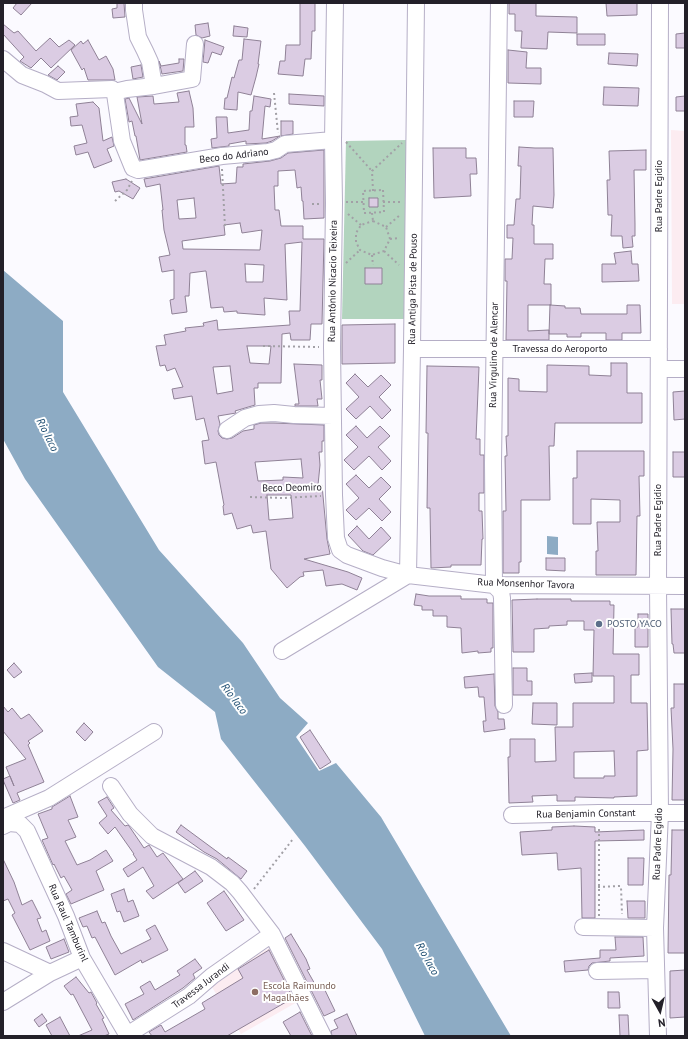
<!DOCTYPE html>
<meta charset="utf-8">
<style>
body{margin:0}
#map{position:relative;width:688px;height:1039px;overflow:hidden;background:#fbfaff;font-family:"PT Sans",sans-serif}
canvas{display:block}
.frame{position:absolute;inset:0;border:4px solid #232029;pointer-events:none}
.north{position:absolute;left:640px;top:991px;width:40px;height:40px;-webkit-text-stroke:3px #fff;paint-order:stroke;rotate:172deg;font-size:11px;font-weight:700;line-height:16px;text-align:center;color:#232029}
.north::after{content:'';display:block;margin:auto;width:14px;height:18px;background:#232029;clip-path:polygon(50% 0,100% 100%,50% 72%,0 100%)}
</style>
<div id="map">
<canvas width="688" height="1039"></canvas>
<div class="frame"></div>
<div class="north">N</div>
</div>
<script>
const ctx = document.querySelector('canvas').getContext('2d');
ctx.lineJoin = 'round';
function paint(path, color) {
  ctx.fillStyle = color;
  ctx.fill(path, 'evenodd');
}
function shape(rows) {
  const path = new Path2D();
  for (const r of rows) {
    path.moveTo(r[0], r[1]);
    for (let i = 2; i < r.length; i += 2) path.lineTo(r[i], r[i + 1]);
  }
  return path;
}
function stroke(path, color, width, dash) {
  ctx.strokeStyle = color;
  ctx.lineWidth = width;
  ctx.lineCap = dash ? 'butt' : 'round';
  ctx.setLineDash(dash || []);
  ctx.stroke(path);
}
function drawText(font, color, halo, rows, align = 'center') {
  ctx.font = font + ' "PT Sans",sans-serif';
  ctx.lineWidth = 4;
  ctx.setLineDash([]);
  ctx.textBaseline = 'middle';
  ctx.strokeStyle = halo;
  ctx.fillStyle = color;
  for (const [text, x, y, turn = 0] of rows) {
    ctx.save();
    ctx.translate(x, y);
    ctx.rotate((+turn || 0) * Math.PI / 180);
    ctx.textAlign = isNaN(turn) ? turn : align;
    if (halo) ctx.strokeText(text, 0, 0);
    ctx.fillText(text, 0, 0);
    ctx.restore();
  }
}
const education = shape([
 [671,130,685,131,685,304,672,304],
 [269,948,299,1001,241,1034,210,984]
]);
const green = shape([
 [407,140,408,319,342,319,346,141]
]);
const water = shape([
 [3,270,63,321,63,392,159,550,243,643,280,698,308,723,296,737,319,771,336,763,381,817,511,1036,425,1036,382,949,305,846,221,739,215,712,158,667,25,479,3,439],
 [547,536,558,537,558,555,547,554]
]);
const building = shape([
 [17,3,32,3,21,15,13,8,17,3],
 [117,3,124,3,125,17,113,18,112,9,117,8,117,3],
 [300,3,315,3,315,31,312,31,311,59,305,59,303,76,278,74,280,61,285,61,286,45,300,45,300,3],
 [509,3,536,3,536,16,577,17,577,33,548,32,547,49,521,48,522,31,515,31,515,14,509,14,509,3],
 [606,3,637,3,637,15,607,16,606,3],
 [208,23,210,36,202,38,196,35,195,25,208,23],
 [3,24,14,33,18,31,36,51,50,38,59,47,69,40,75,45,51,68,41,58,31,68,20,61,24,57,3,34,3,24],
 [234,26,248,28,247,37,233,36,234,26],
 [685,33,685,48,676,48,676,34,685,33],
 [577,34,605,34,605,45,577,45,577,34],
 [244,39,261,41,258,64,259,64,256,77,251,95,238,92,237,110,224,109,225,98,227,98,232,77,234,78,239,60,242,60,244,39],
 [88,40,99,60,106,56,113,69,115,80,88,80,84,68,82,70,71,50,81,41,83,44,88,40],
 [205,40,224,47,221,55,212,52,208,63,203,62,205,40],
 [508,50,527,52,526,68,541,68,541,84,508,83,508,50],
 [609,53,638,54,637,66,608,64,609,53],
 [179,59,184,59,183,71,162,74,159,61,161,66,179,63,179,59],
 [141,65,143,77,133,79,131,67,141,65],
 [58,66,65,72,57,80,48,75,58,66],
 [604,87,639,88,638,106,603,105,604,87],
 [189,91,193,108,194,127,185,127,185,145,186,145,187,152,140,160,136,136,135,136,132,121,129,122,125,99,129,98,142,124,137,97,153,96,154,104,179,102,177,93,189,91],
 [289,94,324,96,324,106,289,104,289,94],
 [254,96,271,99,270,107,265,106,262,139,280,136,272,141,266,143,246,144,246,141,229,144,229,146,212,148,211,139,217,138,216,117,227,117,228,133,249,130,250,111,252,111,254,96],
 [685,96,685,111,676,111,676,97,685,96],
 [514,101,534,101,533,117,514,117,514,101],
 [93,102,99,108,103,141,112,137,114,146,107,149,112,161,94,168,88,152,76,155,74,146,87,143,82,125,71,126,70,117,78,116,76,104,93,102],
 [281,121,293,121,293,134,281,136,281,121],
 [519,147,535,148,553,148,554,195,553,208,533,206,532,225,534,225,534,244,553,244,553,259,545,259,544,284,551,284,551,305,528,305,528,331,549,330,549,340,506,340,507,281,505,281,505,259,512,259,513,238,507,238,507,225,514,225,516,199,520,199,521,166,518,166,519,147],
 [433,148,466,148,466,158,476,158,477,174,470,174,471,196,434,198,433,148],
 [324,150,324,218,304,219,303,201,302,201,301,187,297,188,295,170,278,171,278,186,274,186,275,210,279,210,281,226,303,226,303,239,324,239,322,324,311,324,310,340,291,340,290,333,282,334,281,383,258,383,258,388,254,388,255,405,235,411,236,413,218,416,220,424,218,431,219,435,222,438,227,439,232,438,243,431,254,429,254,425,261,423,274,423,324,425,324,441,322,441,322,452,319,452,320,465,318,485,322,485,327,539,330,554,304,559,348,572,362,578,357,590,342,584,326,586,323,570,303,572,304,576,300,577,287,588,271,569,266,531,253,533,251,525,237,529,232,513,224,515,223,506,224,505,216,462,205,464,202,441,209,440,204,418,196,420,192,396,174,399,172,389,183,387,175,368,167,371,165,365,160,366,156,346,166,345,164,335,186,331,185,328,204,326,203,323,217,320,218,330,290,325,289,311,300,311,302,242,285,244,287,300,264,298,265,315,237,313,237,311,224,312,223,307,211,308,206,271,205,271,190,273,189,296,185,296,187,312,172,314,170,300,174,299,174,270,162,272,159,257,170,255,164,230,162,210,163,210,160,184,146,187,144,179,219,166,221,184,236,183,237,167,243,167,243,164,270,161,281,158,288,153,324,150],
 [194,198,196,218,179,219,177,200,194,198],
 [240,223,242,233,262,230,260,250,183,249,182,241,225,235,224,225,240,223],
 [245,264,264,265,263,282,246,282,245,264],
 [247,346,271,346,269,364,250,363,247,346],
 [230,366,233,391,217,394,213,367,230,366],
 [301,459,303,478,283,477,283,480,258,481,255,462,301,459],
 [267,495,291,495,293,518,269,520,267,495],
 [646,150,646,170,634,170,635,224,635,236,632,236,633,247,623,248,622,236,611,236,612,215,608,215,607,180,610,180,609,151,646,150],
 [126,179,140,188,133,199,119,191,115,192,112,182,126,179],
 [369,198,378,198,378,207,369,207,369,198],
 [631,251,632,264,638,264,639,281,602,282,602,264,616,264,614,253,631,251],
 [365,268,382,268,382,284,365,284,365,268],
 [550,305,565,306,565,308,580,308,581,314,627,314,627,305,640,305,641,333,622,333,622,340,606,340,606,333,581,333,581,337,567,337,567,334,549,334,550,305],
 [395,324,395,363,342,364,342,325,395,324],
 [611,363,627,363,627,393,642,393,642,423,555,423,554,446,549,446,550,500,521,500,521,562,519,562,519,573,503,573,503,511,506,511,505,456,507,456,506,436,508,436,508,378,519,379,519,391,547,392,547,365,589,366,589,375,611,376,611,363],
 [294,364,322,365,322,380,320,380,322,399,317,399,318,406,295,406,295,404,299,404,294,364],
 [427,366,479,367,476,439,480,439,480,455,484,455,484,493,479,493,479,511,482,511,483,539,482,539,481,565,451,565,451,567,431,568,430,508,427,508,428,433,426,433,427,366],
 [355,374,368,387,381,375,391,385,379,397,391,410,382,419,370,406,356,419,346,409,359,397,346,383,355,374],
 [685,391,685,419,674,420,673,392,685,391],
 [356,426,367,438,380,426,390,436,378,447,391,461,382,470,369,456,354,470,344,460,358,447,346,435,356,426],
 [577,451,644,451,644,476,639,476,640,516,637,516,636,575,596,575,596,551,598,551,597,522,620,522,620,500,591,499,591,524,573,524,573,478,577,478,577,451],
 [673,452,685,452,685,477,673,477,673,452],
 [356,475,369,488,381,477,391,487,379,499,391,512,382,521,369,508,356,520,346,510,359,498,346,484,356,475],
 [357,526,369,539,381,527,391,538,373,555,363,551,348,535,357,526],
 [546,558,565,558,565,571,546,570,546,558],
 [416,594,429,596,461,596,461,599,487,599,487,603,493,603,493,648,491,648,491,652,478,653,478,651,462,653,461,628,447,627,447,616,433,616,433,610,422,610,422,606,414,605,416,594],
 [537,599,571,599,571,601,610,601,610,605,614,605,613,654,639,654,639,675,631,675,631,703,647,703,648,750,637,751,637,796,614,797,614,798,575,797,575,801,557,801,557,795,532,796,533,802,509,803,508,757,510,757,510,739,535,739,535,762,556,761,555,727,573,727,573,703,614,703,614,676,593,676,594,630,584,630,584,621,567,621,567,625,549,626,549,628,534,629,534,652,513,652,512,600,537,599],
 [614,751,615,776,604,776,604,778,574,778,574,752,614,751],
 [671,609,685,609,685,653,674,653,673,644,672,644,671,609],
 [638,614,648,614,648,647,635,647,635,627,638,627,638,614],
 [14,663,22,672,14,678,7,670,14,663],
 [513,668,527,668,527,681,532,681,532,695,513,695,513,668],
 [592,673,592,682,575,683,574,674,592,673],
 [494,674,495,706,498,712,498,719,504,719,505,729,484,732,483,721,486,721,484,697,479,697,478,687,465,688,464,677,494,674],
 [674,684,685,684,685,800,672,800,673,749,671,708,674,708,674,684],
 [533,703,557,703,557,725,532,724,533,703],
 [3,706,8,712,12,708,21,719,29,714,43,731,28,741,30,743,28,745,44,782,17,793,20,800,13,803,3,780,3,779,10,776,14,786,6,767,26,759,3,731,3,706],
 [84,723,93,732,85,741,76,732,84,723],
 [310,730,331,762,320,769,300,737,310,730],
 [70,796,78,817,68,820,76,837,65,841,77,865,90,860,106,850,113,861,96,871,104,890,71,904,66,894,72,890,64,876,61,878,54,864,53,865,42,840,48,838,38,814,52,809,52,807,70,796],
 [107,797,114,808,111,810,125,826,128,825,129,826,144,848,149,845,157,857,163,853,183,879,153,899,146,891,154,886,143,867,128,877,123,869,137,860,133,854,134,854,115,827,108,834,99,823,107,816,98,802,107,797],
 [181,825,227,859,228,857,247,871,241,879,217,859,204,852,176,832,181,825],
 [574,826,595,827,595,832,644,830,644,840,595,841,595,918,582,918,581,868,558,870,557,853,522,855,520,832,552,830,552,827,574,826],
 [672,830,685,830,685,953,668,953,669,875,671,875,672,830],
 [628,858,644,858,643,885,628,885,628,858],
 [3,859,14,882,22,905,32,900,41,918,37,919,42,932,46,930,50,941,30,950,12,915,15,913,8,899,3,901,3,859],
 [195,871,203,881,185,893,178,883,195,871],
 [124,889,128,902,133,900,139,916,124,922,120,911,117,912,111,894,124,889],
 [224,891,244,920,226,931,207,903,224,891],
 [627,901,645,901,645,918,628,918,627,901],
 [97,911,102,923,105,922,111,936,121,954,151,939,146,930,155,925,168,950,142,963,141,960,115,975,95,937,92,938,87,926,83,927,79,918,97,911],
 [291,934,306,959,310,969,307,970,316,986,322,984,335,1011,324,1016,285,938,291,934],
 [615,937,643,937,644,956,610,958,610,961,592,963,589,966,588,970,565,972,564,961,600,958,600,950,616,950,615,937],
 [64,939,69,952,51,959,46,947,64,939],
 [269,950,293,998,227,1036,152,1036,149,1032,161,1025,165,1032,205,1009,202,1003,243,978,238,969,269,950],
 [195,959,202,968,193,974,195,978,183,988,133,1020,125,1004,144,994,140,987,150,981,155,990,180,975,177,971,195,959],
 [685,970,685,1017,670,1018,670,971,685,970],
 [76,977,89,993,91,992,97,1003,96,1004,104,1018,102,1019,109,1034,104,1036,78,1036,92,1030,73,994,71,995,64,986,76,977],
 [608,992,619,992,620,1008,608,1008,608,992],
 [300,1012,312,1036,291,1036,283,1022,300,1012],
 [42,1014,47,1021,39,1027,34,1020,42,1014],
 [347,1014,357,1036,332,1036,331,1031,338,1028,334,1020,347,1014],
 [619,1015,628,1015,629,1036,620,1036,619,1015],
 [60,1017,70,1036,52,1036,46,1025,60,1017]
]);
const path = shape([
 [274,93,278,133],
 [346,142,372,171],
 [222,169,225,227],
 [383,190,384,212,364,213,363,191,383,190],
 [373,191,372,171,402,143],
 [115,201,127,190,132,181],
 [346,202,363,202],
 [383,202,402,202],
 [312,204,321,204],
 [372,213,373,221],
 [348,214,361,225],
 [373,221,386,227,390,239,384,251,372,255,360,250,356,242,356,233,361,225,373,221],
 [386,227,400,215],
 [390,239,400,238],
 [384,251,399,265],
 [372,255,373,265],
 [346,263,360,250],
 [263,346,319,347],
 [250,497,283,498,321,496],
 [598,887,620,886,621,887,622,914],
 [254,889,293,839],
 [599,916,599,826]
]);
const minor = shape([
 [335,3,333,140,334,203,332,347,334,495,336,538,340,550,347,555,382,568,408,575,494,585,685,586],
 [499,3,493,463,494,585,501,592,502,598,504,705],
 [3,59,22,75,45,84,58,91,112,89,115,94,122,141,133,168,138,170,222,156,268,152,276,150,285,144,333,140],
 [154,86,192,79,195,44],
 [114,92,127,89,154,86,150,62,145,51,138,37,134,10,134,3],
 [412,349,659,349],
 [659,369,685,369],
 [227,430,245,418,259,414,274,413,294,415,333,416],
 [282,651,408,575,412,349,416,3],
 [111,786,130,814,152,836,211,867,232,883,240,892,272,934,323,1036],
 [512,815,599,813,685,813],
 [3,818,49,798,154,732],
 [3,826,9,823,20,824,27,831,66,916,82,958,128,1036],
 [583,927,655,928],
 [3,951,50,973],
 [597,971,656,970],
 [3,1002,50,973,82,958],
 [127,1035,189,996,212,976,272,934],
 [658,1036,655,928,660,813,658,586,660,3]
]);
const markers = [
 [599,624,4,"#5c6f8a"],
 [255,992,4,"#8d6e63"]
];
const streetNames = [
 ["Beco do Adriano",234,156,-7],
 ["Rua Padre Egidio",659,196,-90],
 ["Rua Antônio Nicacio Teixeira",333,281,-89],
 ["Rua Antiga Pista de Pouso",413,289,-89],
 ["Travessa do Aeroporto",560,349],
 ["Rua Virgulino de Alencar",494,355,-89],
 ["Beco Deomiro",292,488,-1],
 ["Rua Padre Egidio",658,520,-90],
 ["Rua Monsenhor Tavora",526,584,2],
 ["Rua Benjamin Constant",586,814,-1],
 ["Rua Padre Egidio",658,844,-88],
 ["Rua Raul Tamburinl",68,923,66],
 ["Travessa Jurandi",201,986,-37]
];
const serviceNames = [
 ["POSTO YACO",607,624]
];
const educationNames = [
 ["Escola Raimundo",263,986],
 ["Magalhães",263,998]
];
const waterNames = [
 ["Rio Iaco",47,435,63],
 ["Rio Iaco",234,699,53],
 ["Rio Iaco",427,959,61]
];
paint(education, '#fcecf1');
paint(green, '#b2d4be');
paint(water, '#8dabc4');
paint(building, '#dbcce3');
stroke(building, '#8f8196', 1);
stroke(minor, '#b5aec6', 18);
stroke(path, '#a2a0a6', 2, [2, 3]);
stroke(minor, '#fff', 16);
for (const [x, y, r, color] of markers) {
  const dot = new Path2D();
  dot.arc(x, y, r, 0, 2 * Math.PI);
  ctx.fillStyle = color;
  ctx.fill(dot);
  stroke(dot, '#fff', 1.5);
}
drawText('10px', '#232029', '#fff', streetNames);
drawText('10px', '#4e5e75', '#fff', serviceNames, 'left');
drawText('10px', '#785e54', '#fff', educationNames, 'left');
drawText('italic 11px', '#1c4c70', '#fff', waterNames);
</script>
